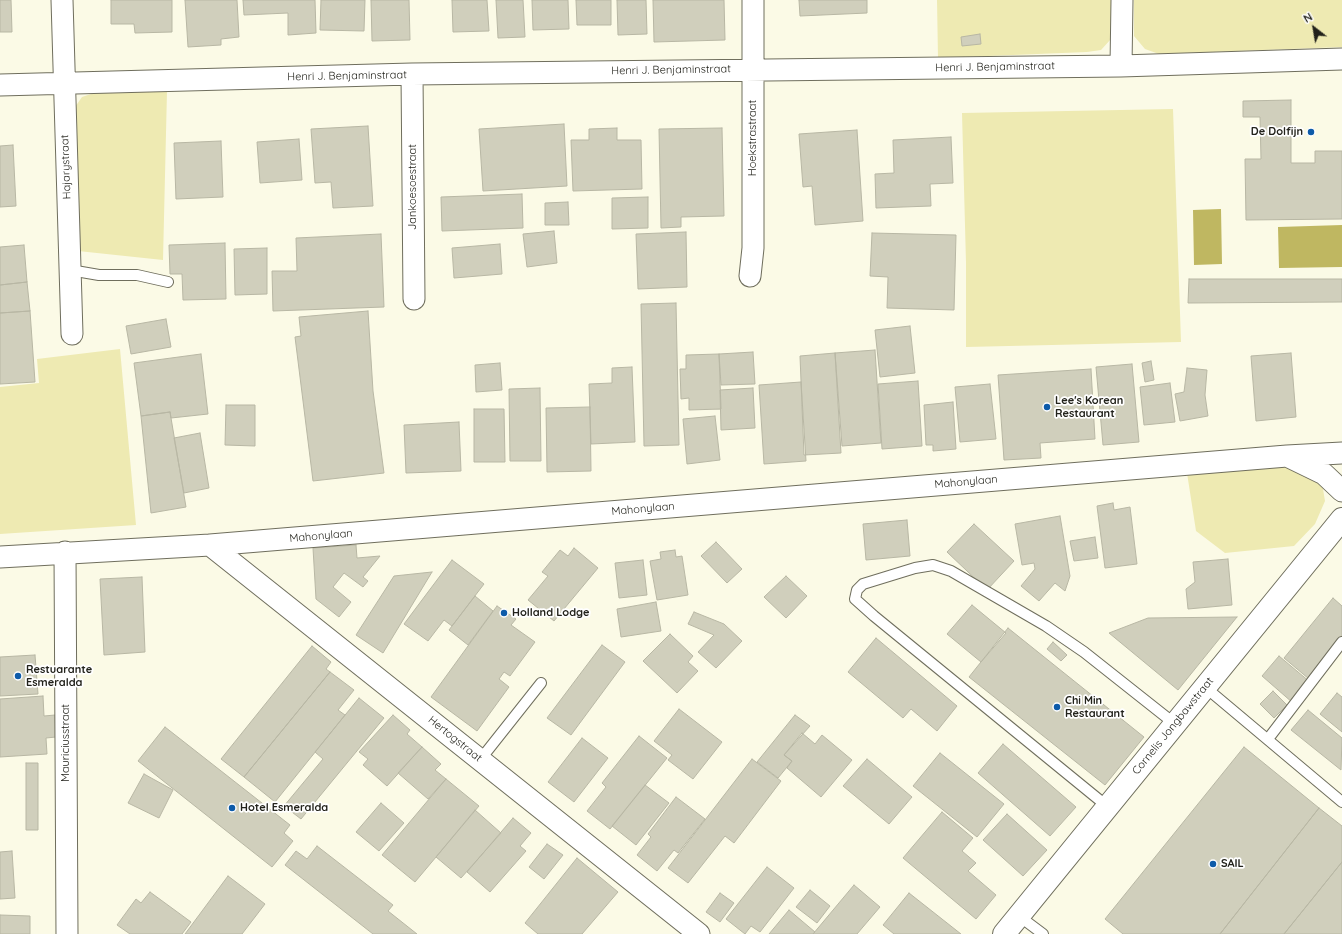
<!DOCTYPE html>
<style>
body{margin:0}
#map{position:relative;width:1342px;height:934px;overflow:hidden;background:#fbfae6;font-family:Quicksand,sans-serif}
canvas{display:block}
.north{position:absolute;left:1294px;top:8px;width:40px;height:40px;-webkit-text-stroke:3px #fff;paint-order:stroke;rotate:329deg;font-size:11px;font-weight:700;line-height:16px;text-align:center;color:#22221b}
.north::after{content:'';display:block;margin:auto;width:14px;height:18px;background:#22221b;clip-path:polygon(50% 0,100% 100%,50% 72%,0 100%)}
</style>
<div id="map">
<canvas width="1342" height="934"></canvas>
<div class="north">N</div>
</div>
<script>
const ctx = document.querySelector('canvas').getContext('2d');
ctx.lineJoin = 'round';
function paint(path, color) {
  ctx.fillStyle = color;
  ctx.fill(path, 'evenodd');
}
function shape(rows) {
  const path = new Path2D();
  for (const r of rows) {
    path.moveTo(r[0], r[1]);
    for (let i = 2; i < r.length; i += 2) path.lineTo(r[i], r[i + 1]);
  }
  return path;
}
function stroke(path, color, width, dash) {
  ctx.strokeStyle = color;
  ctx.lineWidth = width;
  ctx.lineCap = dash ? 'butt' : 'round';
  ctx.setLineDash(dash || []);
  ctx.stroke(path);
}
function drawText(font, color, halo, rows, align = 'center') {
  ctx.font = font + ' Quicksand,sans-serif';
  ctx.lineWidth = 3.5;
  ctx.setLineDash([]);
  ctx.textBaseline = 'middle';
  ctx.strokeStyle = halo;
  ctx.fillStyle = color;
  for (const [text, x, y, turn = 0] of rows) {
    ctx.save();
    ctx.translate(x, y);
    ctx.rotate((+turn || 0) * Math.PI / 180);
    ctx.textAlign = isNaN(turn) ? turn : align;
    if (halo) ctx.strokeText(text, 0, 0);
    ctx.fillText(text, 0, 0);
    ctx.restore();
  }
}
const green = shape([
 [937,0,1111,0,1111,39,1101,50,1087,52,938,58],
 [1134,0,1342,0,1342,47,1159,54,1145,49,1134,36],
 [167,91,163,260,78,251,75,107,82,97,94,93],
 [1173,109,1181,342,966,347,966,263,962,113],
 [120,349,136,525,0,534,0,387,39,383,37,359],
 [1266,464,1303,471,1322,483,1325,501,1315,524,1294,546,1225,553,1196,531,1187,473]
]);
const water = shape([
 [1221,209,1222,264,1194,265,1193,210],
 [1342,225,1342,267,1279,268,1278,227]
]);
const building = shape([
 [0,0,11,0,12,32,0,32,0,0],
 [111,0,172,0,172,32,135,33,134,24,111,24,111,0],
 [185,0,237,0,239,37,221,39,221,45,188,47,185,0],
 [243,0,315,0,316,33,288,35,288,13,244,15,243,0],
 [321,0,365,0,364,31,320,30,321,0],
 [371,0,409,0,410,40,372,41,371,0],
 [452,0,487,0,489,31,453,32,452,0],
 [496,0,523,0,525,37,498,38,496,0],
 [532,0,568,0,569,29,533,30,532,0],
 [576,0,611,0,611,25,577,25,576,0],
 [617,0,646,0,647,34,618,35,617,0],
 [653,0,724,0,725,40,654,42,653,0],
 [799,0,867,0,867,13,800,16,799,0],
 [980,34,981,44,962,46,961,37,980,34],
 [1291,100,1291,163,1315,163,1315,151,1342,151,1342,219,1246,220,1245,159,1261,159,1260,117,1243,117,1243,101,1291,100],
 [564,124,567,186,483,191,479,129,564,124],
 [368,126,373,206,333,208,331,182,315,183,311,129,368,126],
 [617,128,617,140,641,140,642,189,573,191,571,140,589,140,589,129,617,128],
 [722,128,724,216,681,217,681,227,661,228,659,129,722,128],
 [857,130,863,221,815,225,812,186,803,187,799,134,857,130],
 [951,137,953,183,930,184,931,206,876,208,875,174,894,173,893,140,951,137],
 [299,139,302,180,260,183,257,142,299,139],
 [221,141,223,197,176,199,174,143,221,141],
 [13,145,16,206,0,207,0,146,13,145],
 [522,194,523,228,442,231,441,197,522,194],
 [648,197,648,228,612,229,612,198,648,197],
 [568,202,569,225,545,225,545,203,568,202],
 [554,231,557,263,527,267,523,234,554,231],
 [686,232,687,287,638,289,636,234,686,232],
 [872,233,956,235,954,310,887,308,888,277,870,276,872,233],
 [381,234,384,307,273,311,272,271,297,271,296,238,381,234],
 [225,243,226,299,183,300,182,274,170,274,169,245,225,243],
 [500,244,502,274,454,278,452,248,500,244],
 [24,245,27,282,0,285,0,247,24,245],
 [267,248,267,294,235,295,234,249,267,248],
 [1189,279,1342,279,1342,302,1188,303,1189,279],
 [27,282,30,311,0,313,0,285,27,282],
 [676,303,679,445,644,446,641,304,676,303],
 [30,311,35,382,0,384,0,313,30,311],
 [368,311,373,391,384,473,313,481,295,337,301,336,299,317,368,311],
 [166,319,171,347,131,354,126,326,166,319],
 [910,326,915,373,880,377,875,330,910,326],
 [875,350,881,443,842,446,835,353,875,350],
 [753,352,755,384,721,385,719,354,753,352],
 [835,353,841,453,804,455,800,356,835,353],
 [1291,353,1296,417,1256,421,1251,356,1291,353],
 [201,354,208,414,171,418,170,412,141,416,134,363,201,354],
 [719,354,721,409,689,410,689,398,681,399,680,369,686,369,686,355,719,354],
 [1151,361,1154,380,1145,382,1142,363,1151,361],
 [500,363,502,390,476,392,475,365,500,363],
 [1132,364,1139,442,1103,445,1096,367,1132,364],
 [632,367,635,442,591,444,589,384,612,383,612,368,632,367],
 [1187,368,1207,370,1205,395,1208,416,1180,421,1175,394,1184,392,1187,368],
 [1091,369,1095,439,1040,443,1041,458,1004,460,998,375,1091,369],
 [918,381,922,446,882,449,878,384,918,381],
 [801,382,806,461,764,464,759,385,801,382],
 [1170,383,1175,422,1144,425,1140,387,1170,383],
 [990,384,996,439,960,442,955,387,990,384],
 [540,388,541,461,510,461,509,389,540,388],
 [753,388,755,428,721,430,720,390,753,388],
 [953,402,956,449,933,451,933,445,926,445,924,405,953,402],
 [226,405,255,405,255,446,225,445,226,405],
 [590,407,591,471,547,472,546,408,590,407],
 [474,409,504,409,505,462,474,462,474,409],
 [170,412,186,507,151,513,141,416,170,412],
 [715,416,720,460,687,464,683,419,715,416],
 [459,422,461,471,406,473,404,425,459,422],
 [200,433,209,488,184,493,174,438,200,433],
 [1113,503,1114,510,1130,507,1137,564,1105,568,1097,506,1113,503],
 [1060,516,1070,576,1065,591,1055,583,1039,601,1021,586,1035,569,1034,563,1022,565,1015,524,1060,516],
 [907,520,910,556,866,560,863,524,907,520],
 [974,524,1014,561,987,590,947,552,974,524],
 [1095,537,1098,558,1074,561,1070,541,1095,537],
 [716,542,742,569,727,583,701,556,716,542],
 [356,545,357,558,380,556,363,577,368,581,363,587,344,573,333,587,351,602,339,617,316,599,313,548,356,545],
 [574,548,598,568,554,621,528,600,548,576,542,572,560,550,568,556,574,548],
 [675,550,676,557,682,556,688,595,657,600,650,561,661,559,660,552,675,550],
 [1228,559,1232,605,1188,609,1186,589,1195,582,1193,562,1228,559],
 [452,560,484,584,452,626,444,620,428,641,404,624,452,560],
 [643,560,647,595,619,598,615,563,643,560],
 [432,572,383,653,356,635,394,576,432,572],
 [786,576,807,596,786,618,764,597,786,576],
 [142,577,145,652,104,655,100,579,142,577],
 [475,596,493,611,468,645,449,630,475,596],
 [1333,598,1342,606,1342,638,1309,679,1284,658,1333,598],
 [656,602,661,631,621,637,617,609,656,602],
 [972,605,1006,633,981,662,947,634,972,605],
 [497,606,516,619,511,625,535,642,510,676,504,672,499,679,509,687,477,731,431,697,497,606],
 [694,612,724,624,742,641,716,668,698,652,714,635,688,624,694,612],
 [1237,617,1178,690,1109,633,1148,618,1237,617],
 [1008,628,1144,737,1105,785,969,677,1008,628],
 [670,634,693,656,688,662,698,671,677,693,643,661,670,634],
 [876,638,957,706,937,731,911,709,903,718,848,672,876,638],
 [1053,642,1067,655,1061,661,1047,649,1053,642],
 [602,645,625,662,571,735,547,718,602,645],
 [312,646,331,662,326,669,330,672,244,777,221,759,312,646],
 [35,655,38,694,0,696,0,657,35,655],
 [1279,656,1310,682,1293,703,1262,676,1279,656],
 [330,672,354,690,338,710,345,715,275,802,244,777,330,672],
 [1273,691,1287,705,1274,718,1260,704,1273,691],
 [1337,693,1342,697,1342,732,1320,714,1337,693],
 [43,696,44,716,55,715,56,737,46,738,47,754,0,757,0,699,43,696],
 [359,698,384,718,301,819,284,806,323,759,315,752,359,698],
 [679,709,722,742,693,779,668,760,672,755,654,741,679,709],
 [1308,710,1342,738,1341,770,1291,730,1308,710],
 [393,715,410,730,407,734,422,747,387,786,363,765,368,759,359,752,393,715],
 [795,715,810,726,784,755,792,761,778,778,757,762,795,715],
 [165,727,290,825,284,833,293,841,272,867,138,761,165,727],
 [802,733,815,744,822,735,852,760,821,797,787,768,792,761,784,755,802,733],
 [639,736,667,758,610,829,587,811,606,787,602,783,639,736],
 [582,738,608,758,574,802,548,782,582,738],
 [1003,744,1076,807,1050,836,978,773,1003,744],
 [422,747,441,764,435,770,446,779,428,799,398,773,422,747],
 [1244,747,1319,808,1220,934,1123,934,1105,919,1244,747],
 [940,753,1004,804,977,837,913,786,940,753],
 [752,759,781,781,734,843,725,836,688,883,668,868,752,759],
 [867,759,912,797,889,824,843,786,867,759],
 [26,763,38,763,38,830,26,830,26,763],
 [144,774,173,790,159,818,128,803,144,774],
 [446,779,479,806,415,882,382,855,446,779],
 [645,785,669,803,636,845,612,826,645,785],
 [676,797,705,819,678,853,674,850,657,871,637,855,651,837,648,834,676,797],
 [381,803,404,823,379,851,356,832,381,803],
 [1319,808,1342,826,1342,862,1284,934,1220,934,1319,808],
 [475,810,501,833,461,878,436,857,475,810],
 [942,812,973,838,962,851,976,863,968,871,996,895,976,919,903,858,942,812],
 [1007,814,1047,850,1023,876,983,840,1007,814],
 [513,818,531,833,520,846,526,851,490,892,467,872,513,818],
 [547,844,563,855,544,879,529,867,547,844],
 [317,846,393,905,388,911,417,934,373,934,285,865,296,851,307,859,317,846],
 [12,851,15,898,0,899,0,852,12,851],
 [577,858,618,892,582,934,538,934,525,923,577,858],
 [1342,862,1342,934,1284,934,1342,862],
 [767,867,794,888,760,932,751,926,745,934,726,919,767,867],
 [228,876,265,904,242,934,185,934,228,876],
 [854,885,880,907,857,934,813,934,854,885],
 [810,890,830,906,817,923,796,907,810,890],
 [150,892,191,922,182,934,130,934,117,925,136,899,141,903,150,892],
 [720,893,734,903,720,922,706,912,720,893],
 [909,893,961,934,894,934,883,925,909,893],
 [789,910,815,932,813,934,769,934,789,910],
 [0,915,30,916,30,934,0,934,0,915]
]);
const lane = shape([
 [70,270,99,275,137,275,168,282],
 [1205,687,1342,802],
 [1268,739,1342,642],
 [480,760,541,683],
 [1108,807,874,616,855,599,857,590,863,584,915,568,933,565,951,571,1046,626,1084,652,1175,724],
 [1019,916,1043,934]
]);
const street = shape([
 [62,0,72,334],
 [1121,66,1122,0],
 [412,74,414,299],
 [0,85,412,74,1121,66,1342,59],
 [750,276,753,248,753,0],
 [1287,456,1324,474,1342,491],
 [210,545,699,934],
 [65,552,67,934],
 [0,557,210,545,1287,456,1342,453]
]);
const secondary = shape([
 [1004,934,1342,519]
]);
const markers = [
 [1311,132,4,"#0d5ba9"],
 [1047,407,4,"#0d5ba9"],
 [504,613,4,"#0d5ba9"],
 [18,676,4,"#0d5ba9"],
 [1057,707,4,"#0d5ba9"],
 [232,808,4,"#0d5ba9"],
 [1213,864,4,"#0d5ba9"]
];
const streetNames = [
 ["Henri J. Benjaminstraat",995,67,-1],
 ["Henri J. Benjaminstraat",671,70,-1],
 ["Henri J. Benjaminstraat",347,76,-1],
 ["Hoekstrastraat",753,138,-90],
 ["Hajarystraat",66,167,-92],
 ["Jankoesoestraat",413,187,-90],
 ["Mahonylaan",966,482,-5],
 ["Mahonylaan",643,509,-5],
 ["Mahonylaan",321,536,-5],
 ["Cornelis Jongbawstraat",1173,726,-51],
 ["Hertogstraat",455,739,39],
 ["Mauriciusstraat",66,743,-90]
];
const poiNames = [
 ["De Dolfijn",1303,132,"right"],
 ["Lee's Korean",1055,401],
 ["Restaurant",1055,414],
 ["Holland Lodge",512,613],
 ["Restuarante",26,670],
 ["Esmeralda",26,683],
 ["Chi Min",1065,701],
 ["Restaurant",1065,714],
 ["Hotel Esmeralda",240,808],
 ["SAIL",1221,864]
];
paint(green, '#eeeab2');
paint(water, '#bfb761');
paint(building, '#d0cfbc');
stroke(building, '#b8b7a4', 1);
stroke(lane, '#6f6e5d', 12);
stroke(street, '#6f6e5d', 23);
stroke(secondary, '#6f6e5d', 24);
stroke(lane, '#fff', 10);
stroke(street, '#fff', 21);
stroke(secondary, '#fff', 22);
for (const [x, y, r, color] of markers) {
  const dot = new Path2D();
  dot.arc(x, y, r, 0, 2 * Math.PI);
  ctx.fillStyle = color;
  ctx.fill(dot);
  stroke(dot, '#fff', 1.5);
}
drawText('11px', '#22221b', '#fff', streetNames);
drawText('bold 11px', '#22221b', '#fff', poiNames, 'left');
</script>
